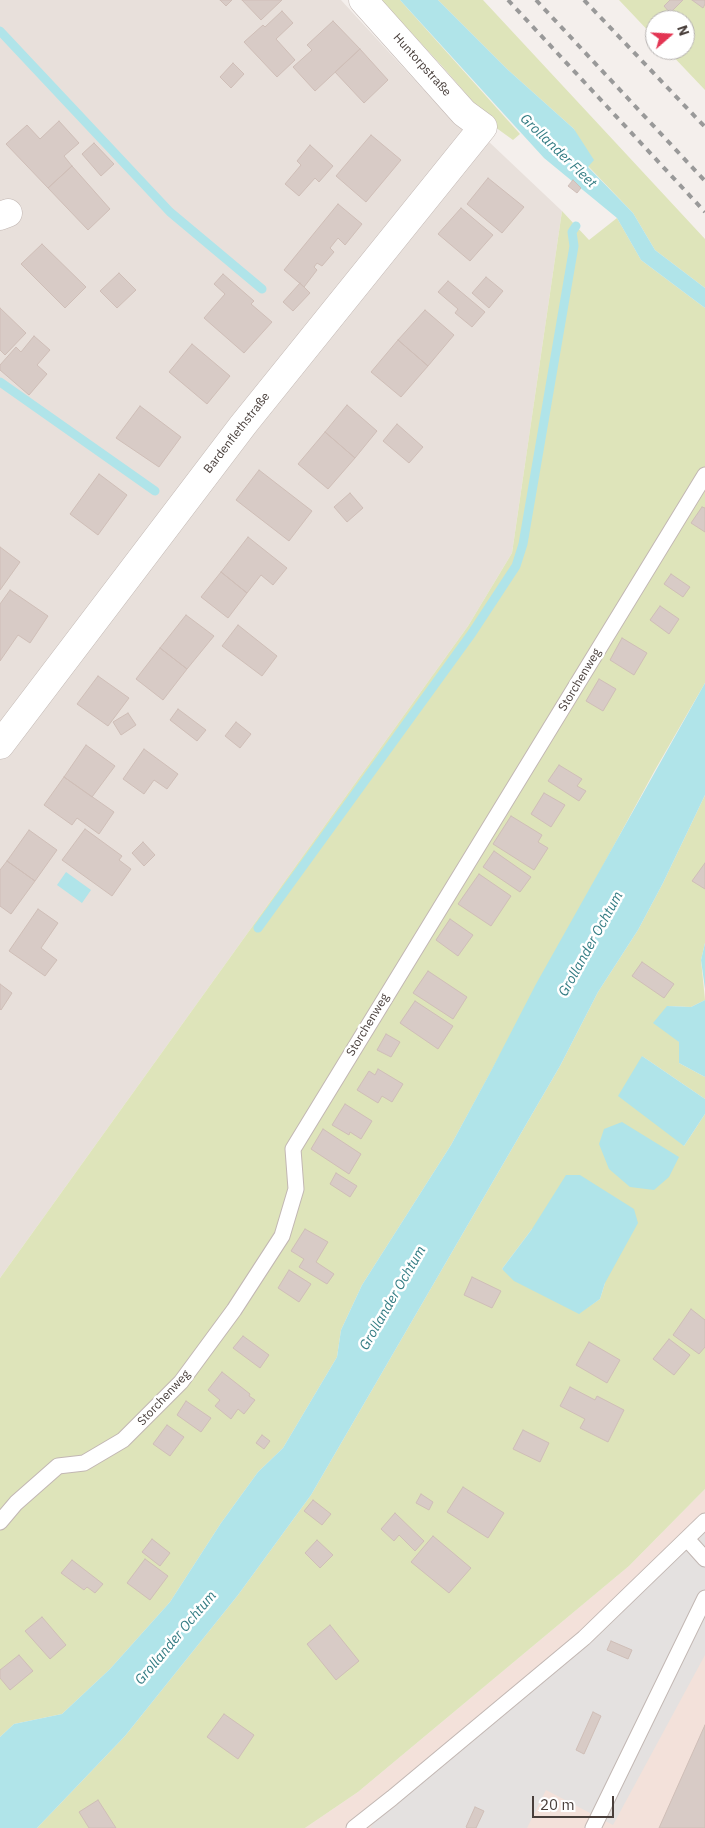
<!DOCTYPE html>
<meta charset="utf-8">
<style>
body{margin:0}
#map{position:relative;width:705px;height:1828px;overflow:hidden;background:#f4efec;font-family:"IBM Plex Sans",sans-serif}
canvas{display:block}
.north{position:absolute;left:645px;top:10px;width:50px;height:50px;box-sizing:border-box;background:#fff;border:1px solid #b6b2b0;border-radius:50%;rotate:71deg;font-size:14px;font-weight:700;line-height:20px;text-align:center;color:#483e3a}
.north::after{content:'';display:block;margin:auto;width:18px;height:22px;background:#e33553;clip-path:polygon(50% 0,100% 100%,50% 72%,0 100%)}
.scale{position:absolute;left:532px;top:1796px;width:82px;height:22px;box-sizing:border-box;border:2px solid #483e3a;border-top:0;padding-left:6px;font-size:15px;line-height:18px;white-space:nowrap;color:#483e3a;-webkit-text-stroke:4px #fff;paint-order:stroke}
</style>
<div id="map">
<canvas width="705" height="1828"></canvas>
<div class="north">N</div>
<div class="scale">20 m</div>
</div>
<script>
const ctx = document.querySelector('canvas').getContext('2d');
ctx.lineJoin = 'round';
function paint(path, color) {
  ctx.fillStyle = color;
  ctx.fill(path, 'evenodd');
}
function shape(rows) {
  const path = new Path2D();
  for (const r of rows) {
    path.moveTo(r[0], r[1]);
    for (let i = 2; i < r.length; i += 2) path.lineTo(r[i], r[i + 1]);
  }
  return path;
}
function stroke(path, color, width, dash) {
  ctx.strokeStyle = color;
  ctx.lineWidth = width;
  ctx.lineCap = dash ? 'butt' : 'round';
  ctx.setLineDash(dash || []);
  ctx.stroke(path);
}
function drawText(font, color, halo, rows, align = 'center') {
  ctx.font = font + ' "IBM Plex Sans",sans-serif';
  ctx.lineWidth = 5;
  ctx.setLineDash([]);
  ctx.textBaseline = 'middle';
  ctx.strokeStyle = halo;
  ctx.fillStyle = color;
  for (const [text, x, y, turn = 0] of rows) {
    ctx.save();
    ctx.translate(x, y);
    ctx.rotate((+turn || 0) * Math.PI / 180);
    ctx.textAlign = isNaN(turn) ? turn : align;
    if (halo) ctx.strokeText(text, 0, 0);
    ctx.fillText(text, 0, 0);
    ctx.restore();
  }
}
const residential = shape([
 [0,0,341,0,434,101,487,140,562,211,512,553,468,626,0,1278]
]);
const commercial = shape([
 [705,1489,705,1828,305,1828,358,1792,629,1566]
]);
const green = shape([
 [381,0,400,0,520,134,513,140,495,127,442,66],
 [438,0,483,0,615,142,705,239,705,288,655,250,633,213,588,166,574,129,507,69],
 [619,0,705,0,705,90,667,50,685,50,685,20,655,20,655,38],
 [562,211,589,240,617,218,641,260,705,308,705,683,655,770,451,1145,362,1285,341,1330,337,1357,283,1448,258,1472,221,1523,170,1602,110,1669,62,1714,14,1724,0,1737,0,1278,468,626,512,553],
 [705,795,705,943,701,960,705,1000,691,1007,667,1006,679,1042,679,1063,705,1077,705,1099,642,1056,684,1146,705,1114,705,1489,629,1566,358,1792,305,1828,37,1828,125,1736,238,1595,311,1495,560,1066,598,992,638,930,663,883],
 [532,1229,605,1283,600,1299,579,1313,502,1269]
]);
const parking = shape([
 [705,1521,705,1655,613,1825,546,1790,527,1828,370,1828,392,1798]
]);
const water = shape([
 [400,0,438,0,507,69,574,129,594,160,588,167,633,213,655,250,705,288,705,308,641,260,617,218,544,158],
 [705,683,705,795,663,883,638,930,598,992,560,1066,311,1495,238,1595,125,1736,37,1828,0,1828,0,1737,14,1724,62,1714,110,1669,170,1602,221,1523,258,1472,283,1448,337,1357,341,1330,362,1285,451,1145,491,1071,536,984],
 [66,872,91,890,82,903,57,885],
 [705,943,705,989,701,960],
 [705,1000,705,1077,679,1063,679,1042,653,1023,667,1006,691,1007],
 [642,1056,705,1099,705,1114,684,1146,618,1096],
 [622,1122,679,1157,669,1177,654,1190,630,1187,609,1169,599,1144,604,1129],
 [566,1175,580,1175,634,1209,638,1223,605,1283,600,1299,579,1314,514,1281,502,1269,532,1229]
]);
const stream = shape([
 [0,31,170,212,262,289],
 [0,382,155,491],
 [258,928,472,633,516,566,523,544,574,246,572,232,576,226]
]);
const building = shape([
 [220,0,232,0,226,6,220,0],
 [242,0,282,0,261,20,242,0],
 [670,0,683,0,670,13,664,6,670,0],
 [692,0,705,0,705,4,703,8,692,0],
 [282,11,293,23,276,39,295,60,277,77,244,42,263,25,265,27,282,11],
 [333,21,360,49,315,91,293,67,312,50,307,45,333,21],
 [360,49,388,80,364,103,335,72,360,49],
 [233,63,244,74,231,88,220,77,233,63],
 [59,121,79,143,64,156,72,166,48,188,6,144,27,125,40,139,59,121],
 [371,135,401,160,366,202,336,176,371,135],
 [94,143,114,164,101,176,82,154,94,143],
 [310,145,333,166,319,182,315,178,299,196,285,184,301,165,297,161,310,145],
 [72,166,110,209,88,230,48,188,72,166],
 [488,178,524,207,502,233,467,204,488,178],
 [573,180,581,188,577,193,568,186,573,180],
 [338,204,362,224,345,245,338,238,330,248,334,252,322,266,317,263,314,267,317,270,304,287,284,270,338,204],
 [461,208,493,235,470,261,438,234,461,208],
 [42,244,86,287,65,308,21,264,42,244],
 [119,273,136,290,117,308,100,291,119,273],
 [223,274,254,301,251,304,272,322,244,353,204,318,225,294,214,284,223,274],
 [486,277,503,291,489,308,472,293,486,277],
 [448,281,485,312,472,327,455,313,458,309,438,292,448,281],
 [300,283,310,293,293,311,283,302,300,283],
 [0,308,26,333,5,355,0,350,0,308],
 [425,310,454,335,428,366,398,340,425,310],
 [34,336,50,350,37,365,47,374,29,395,0,370,0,365,16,347,21,352,34,336],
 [398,340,428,366,401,397,371,372,398,340],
 [192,344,230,376,207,404,169,372,192,344],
 [347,405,377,431,355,458,325,432,347,405],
 [140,406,181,437,159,467,116,438,140,406],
 [397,424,423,447,409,463,383,441,397,424],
 [325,432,355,458,328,489,298,464,325,432],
 [259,470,312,511,289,541,236,500,259,470],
 [99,474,127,495,98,535,70,514,99,474],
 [350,493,363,508,347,522,334,507,350,493],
 [702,507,705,508,705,532,691,523,702,507],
 [248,537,287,568,273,585,261,575,247,593,221,572,248,537],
 [0,547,20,562,0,590,0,547],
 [221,572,247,593,228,618,201,597,221,572],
 [671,574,690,587,683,597,664,584,671,574],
 [10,590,48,616,30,643,18,635,0,661,0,604,10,590],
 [660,606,679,619,669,634,650,620,660,606],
 [186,615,214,636,187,669,160,648,186,615],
 [238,625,277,656,262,676,222,646,238,625],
 [622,638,647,653,634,675,610,660,622,638],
 [160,648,187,669,163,700,136,679,160,648],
 [98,676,129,698,108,726,77,704,98,676],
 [599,679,616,689,603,711,586,701,599,679],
 [178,709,206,730,197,741,170,720,178,709],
 [128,713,136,725,121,735,113,722,128,713],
 [236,722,251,734,240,748,225,736,236,722],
 [86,745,115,766,92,797,64,777,86,745],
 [144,749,178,774,167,789,154,780,144,794,123,779,144,749],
 [559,765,582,779,577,786,586,791,579,801,548,781,559,765],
 [64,777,114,812,99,834,77,818,72,825,44,805,64,777],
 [544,793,565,805,551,827,531,814,544,793],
 [511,816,542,835,538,842,548,848,534,870,493,844,511,816],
 [85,829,122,856,119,860,131,869,112,896,62,860,85,829],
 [29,830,57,850,35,881,7,861,29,830],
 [143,842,155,855,144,866,132,853,143,842],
 [494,851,531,877,520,892,483,867,494,851],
 [7,861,35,881,11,914,0,906,0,870,7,861],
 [705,863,705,889,692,881,705,863],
 [479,874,511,896,491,926,458,904,479,874],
 [38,909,58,923,41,948,57,960,45,976,9,951,38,909],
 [450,919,473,935,458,956,436,940,450,919],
 [642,962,674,984,664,998,632,976,642,962],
 [428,971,467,997,453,1019,413,993,428,971],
 [0,984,12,993,1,1010,0,1009,0,984],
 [415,1001,453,1026,438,1049,400,1023,415,1001],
 [386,1034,400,1042,391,1057,377,1050,386,1034],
 [378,1069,403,1084,392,1102,382,1096,378,1103,357,1090,369,1071,375,1075,378,1069],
 [345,1104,372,1121,361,1139,350,1132,349,1135,332,1125,345,1104],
 [323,1129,361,1154,349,1174,311,1149,323,1129],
 [336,1173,357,1186,350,1197,330,1184,336,1173],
 [305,1229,328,1242,316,1262,334,1274,327,1284,299,1267,304,1259,291,1251,305,1229],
 [289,1270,311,1284,299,1302,278,1288,289,1270],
 [472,1277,501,1291,492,1308,464,1295,472,1277],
 [691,1309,705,1320,705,1347,699,1354,673,1335,691,1309],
 [243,1336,269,1355,260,1368,233,1348,243,1336],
 [669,1339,690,1355,674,1375,653,1359,669,1339],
 [589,1342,620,1360,607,1383,576,1365,589,1342],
 [222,1372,250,1394,249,1396,255,1400,244,1414,238,1409,231,1419,215,1406,220,1400,208,1390,222,1372],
 [570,1387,595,1400,597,1396,624,1410,608,1442,580,1428,585,1419,560,1406,570,1387],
 [186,1401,211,1418,201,1432,177,1415,186,1401],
 [167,1425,184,1437,170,1456,153,1444,167,1425],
 [523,1430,549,1443,540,1462,513,1449,523,1430],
 [262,1435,270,1441,264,1449,256,1443,262,1435],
 [463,1487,504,1513,488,1538,447,1512,463,1487],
 [421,1494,433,1502,429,1510,416,1503,421,1494],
 [313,1500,331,1514,322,1525,304,1511,313,1500],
 [395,1513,424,1541,415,1551,399,1535,394,1541,381,1529,395,1513],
 [433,1536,471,1568,449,1593,411,1562,433,1536],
 [152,1539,170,1553,160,1566,142,1552,152,1539],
 [317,1540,333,1555,320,1568,305,1553,317,1540],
 [145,1559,168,1576,150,1600,127,1583,145,1559],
 [72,1560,103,1584,95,1593,87,1587,84,1590,61,1573,72,1560],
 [42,1617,66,1645,50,1659,25,1631,42,1617],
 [330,1625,359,1661,336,1680,307,1644,330,1625],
 [611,1641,632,1650,628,1659,607,1650,611,1641],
 [19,1655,33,1671,10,1690,0,1678,0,1670,19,1655],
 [593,1712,601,1716,584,1754,576,1750,593,1712],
 [224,1714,254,1735,238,1759,207,1737,224,1714],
 [705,1725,705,1828,659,1828,705,1725],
 [98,1800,116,1828,89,1828,79,1812,98,1800],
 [475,1807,484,1811,476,1828,467,1828,466,1827,475,1807]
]);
const service = shape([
 [0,1522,16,1503,58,1466,84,1463,123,1440,181,1382,234,1310,282,1236,296,1189,293,1149,705,475],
 [687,1539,705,1559],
 [354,1828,392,1798,584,1638,705,1521],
 [593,1828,705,1598]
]);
const minor = shape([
 [0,216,8,213],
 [0,745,243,425,483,127,464,113,363,0]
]);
const rail = shape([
 [508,0,705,212],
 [536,0,705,181],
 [584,0,705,127]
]);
const streetNames = [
 ["Huntorpstraße",422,65,48],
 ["Bardenflethstraße",237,433,-52],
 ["Storchenweg",580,680,-59],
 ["Storchenweg",368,1025,-59],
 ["Storchenweg",164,1398,-47]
];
const waterNames = [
 ["Grollander Fleet",558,151,44],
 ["Grollander Ochtum",591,944,-61],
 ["Grollander Ochtum",393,1298,-60],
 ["Grollander Ochtum",176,1638,-50]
];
paint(residential, '#e8e0db');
paint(commercial, '#f3e1da');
paint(green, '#dee4ba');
paint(parking, '#e4e1e0');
paint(water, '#b0e4e9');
stroke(stream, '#b0e4e9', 9);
paint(building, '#d8cbc6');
stroke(building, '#cfbeb7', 1);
stroke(service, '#c2b7b3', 17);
stroke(minor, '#c2b7b3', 29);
stroke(service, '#fff', 15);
stroke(minor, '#fff', 28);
stroke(rail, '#999', 4, [6, 6]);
drawText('12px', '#483e3a', '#fff', streetNames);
drawText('italic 14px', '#337c83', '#fff', waterNames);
</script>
